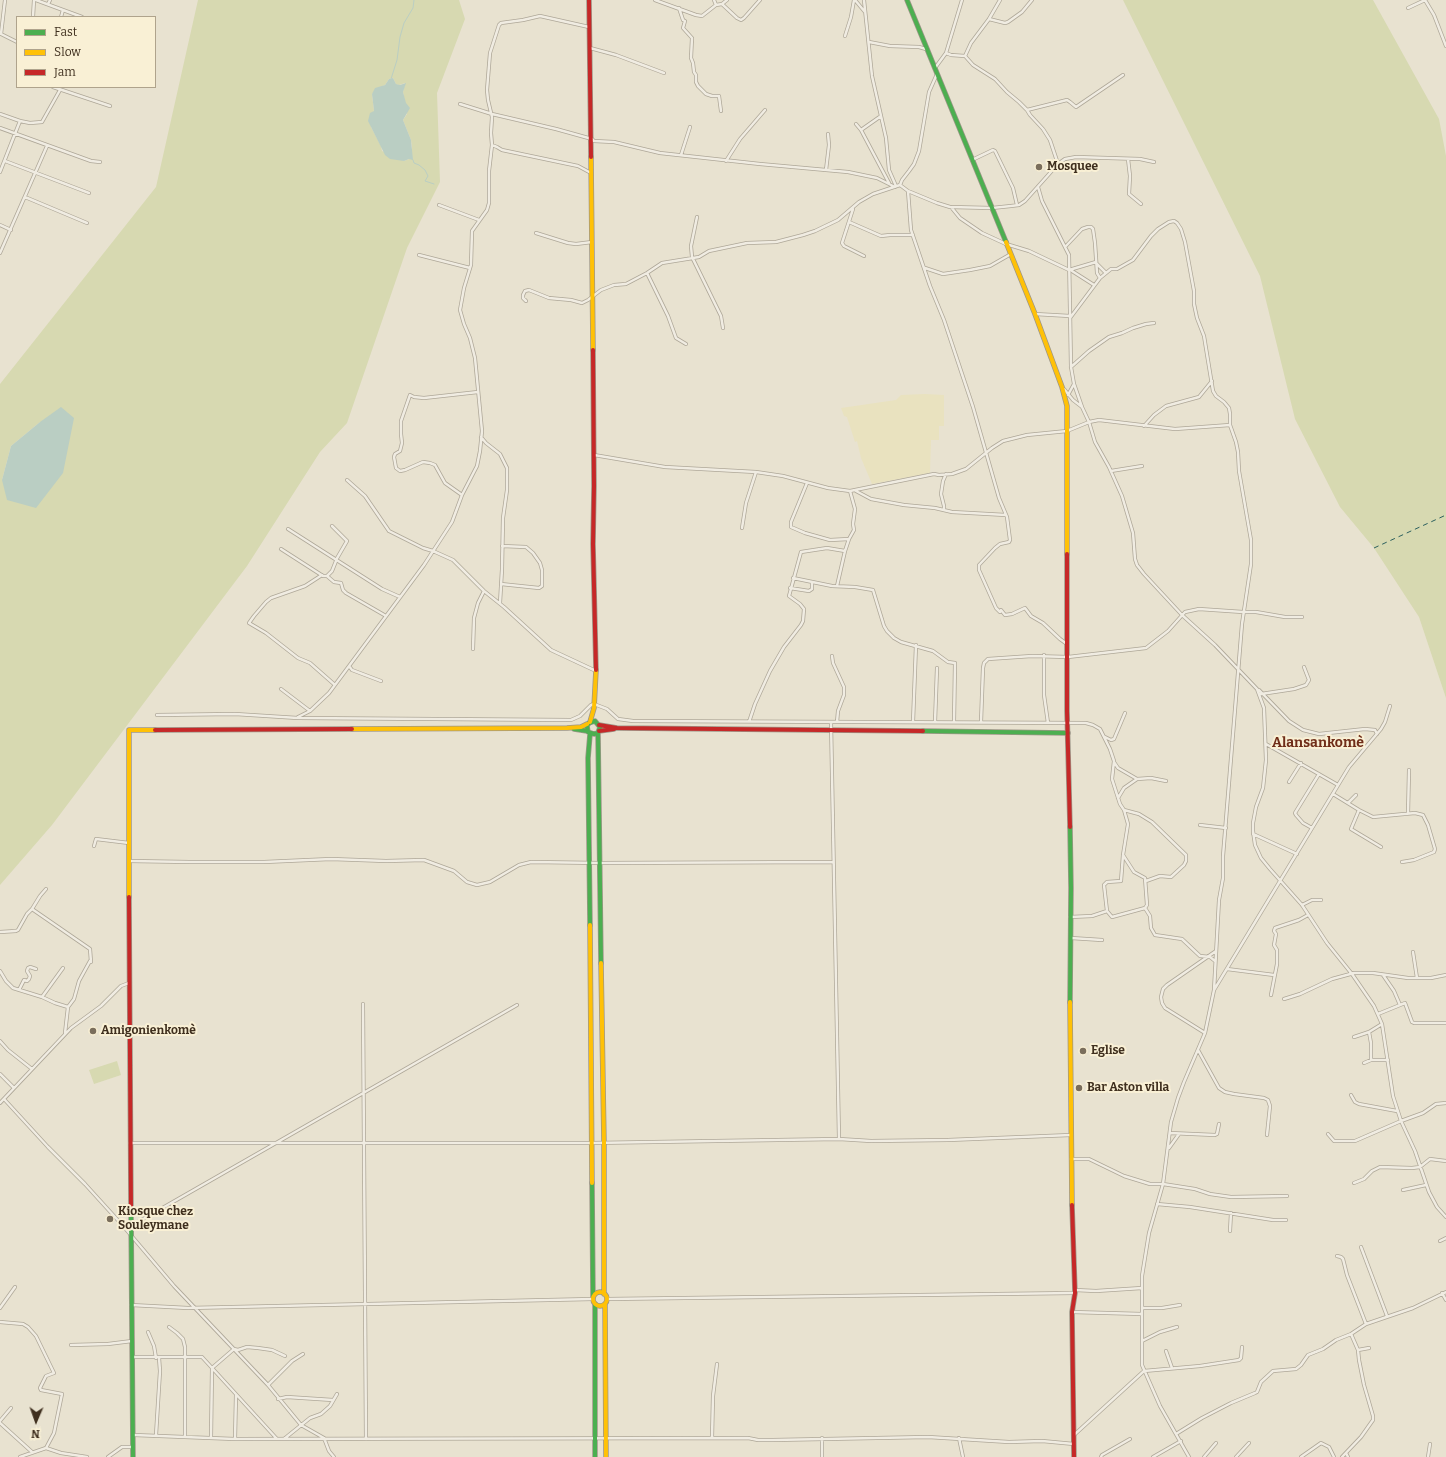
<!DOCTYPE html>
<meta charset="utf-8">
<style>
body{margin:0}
#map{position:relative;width:1446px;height:1457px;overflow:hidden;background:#e8e2d0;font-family:Bitter,serif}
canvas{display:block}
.legend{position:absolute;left:16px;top:16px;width:140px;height:72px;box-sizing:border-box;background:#f9f0d5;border:1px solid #afa38c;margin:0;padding:5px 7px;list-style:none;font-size:12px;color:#3f2f1e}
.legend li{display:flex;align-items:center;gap:8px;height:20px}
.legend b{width:20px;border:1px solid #afa38c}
.north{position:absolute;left:16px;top:1401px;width:40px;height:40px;-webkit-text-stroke:3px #f9f0d5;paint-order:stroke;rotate:182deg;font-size:11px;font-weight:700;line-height:16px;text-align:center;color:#3f2f1e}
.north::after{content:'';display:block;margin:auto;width:14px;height:18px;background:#3f2f1e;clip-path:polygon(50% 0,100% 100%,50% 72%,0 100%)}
</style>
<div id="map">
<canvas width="1446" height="1457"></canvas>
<ul class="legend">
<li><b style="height:5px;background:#4caf50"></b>Fast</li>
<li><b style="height:5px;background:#ffc107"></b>Slow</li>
<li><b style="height:5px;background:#c62828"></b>Jam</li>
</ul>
<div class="north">N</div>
</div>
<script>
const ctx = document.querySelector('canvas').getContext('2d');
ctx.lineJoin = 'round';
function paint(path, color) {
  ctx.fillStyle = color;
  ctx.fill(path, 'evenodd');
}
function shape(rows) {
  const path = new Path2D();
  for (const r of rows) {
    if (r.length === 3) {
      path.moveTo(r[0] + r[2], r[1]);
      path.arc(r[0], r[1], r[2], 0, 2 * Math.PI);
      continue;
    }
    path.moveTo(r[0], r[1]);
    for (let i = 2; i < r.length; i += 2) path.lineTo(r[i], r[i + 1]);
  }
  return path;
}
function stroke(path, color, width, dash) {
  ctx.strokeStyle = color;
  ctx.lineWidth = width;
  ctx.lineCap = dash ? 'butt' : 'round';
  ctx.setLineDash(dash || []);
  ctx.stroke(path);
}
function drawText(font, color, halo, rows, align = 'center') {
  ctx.font = font + ' Bitter,serif';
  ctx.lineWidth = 4;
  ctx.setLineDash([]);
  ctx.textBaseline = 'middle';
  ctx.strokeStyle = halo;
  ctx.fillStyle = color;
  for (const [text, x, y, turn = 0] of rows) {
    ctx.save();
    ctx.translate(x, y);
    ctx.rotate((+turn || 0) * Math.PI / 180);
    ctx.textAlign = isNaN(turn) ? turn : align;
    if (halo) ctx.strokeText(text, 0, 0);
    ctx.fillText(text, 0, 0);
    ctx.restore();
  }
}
const farmland = shape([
 [925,394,944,395,944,426,939,426,939,440,931,440,930,473,872,484,861,458,857,441,855,442,847,417,844,416,841,408,896,400,901,395]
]);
const green = shape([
 [198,0,459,0,465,19,437,93,440,182,407,248,347,423,320,452,247,566,52,825,0,885,0,384,156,187],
 [393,78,396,84,399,85,405,83,403,92,407,114,403,120,411,140,412,147,409,159,404,161,382,151,381,146,371,127,374,111,372,94,378,88,385,85,389,79],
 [40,422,2,480,11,446],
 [1123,0,1373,0,1439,119,1446,156,1446,698,1419,617,1374,548,1340,507,1295,419,1260,276],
 [117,1061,121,1075,94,1084,89,1070]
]);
const water = shape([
 [393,78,396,84,400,85,406,83,403,92,406,103,410,108,403,120,411,140,413,160,409,159,404,161,390,159,385,155,368,121,370,113,374,111,372,94,375,88,385,85,389,79],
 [61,407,74,418,63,473,36,508,7,500,2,480,11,446,40,422]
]);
const stream = shape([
 [391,79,397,60,400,37,404,23,413,8,414,0],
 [413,160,414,163,419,165,425,170,428,176,425,181,434,184]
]);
const ferry = shape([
 [1374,548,1446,515]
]);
const street = shape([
 [5,0,1,34,17,42],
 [36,0,82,17],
 [655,0,696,15,702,16,716,5,722,4,727,0],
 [714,0,716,5],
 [855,0,865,12],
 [864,0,872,76,886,138,889,170,896,186],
 [1425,0,1434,15,1446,46],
 [48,4,50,0],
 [722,4,737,18,741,20,744,18,760,0],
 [679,8,683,20,685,21,683,28,692,38,691,58,693,63,694,72,696,75,696,82,698,86,706,94,712,96,719,96,721,111],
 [1408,8,1425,0],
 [33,17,34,0],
 [61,17,63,10],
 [989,19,1005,23,1008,22,1022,12,1032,0],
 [845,36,851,17,854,0],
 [869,42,890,46,919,47,926,49],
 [590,48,616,55,664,73],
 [946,53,951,55,965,56,973,65,995,79,1007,92,1019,102,1027,110,1030,115,1043,129,1050,140,1058,164],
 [965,56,971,43,989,19,1000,0],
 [935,68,946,53,962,0],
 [937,74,929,92,919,151,914,164,909,171,902,180,900,185,908,191,937,203,950,207,992,208,1011,206,1019,205,1025,201,1058,164,1065,159,1076,157,1140,159,1154,162],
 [53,87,110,106],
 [460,104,492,114,556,129,592,139,594,141,614,142,660,153,760,164,848,172,877,178,895,187],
 [1027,110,1067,100,1070,102,1076,107,1123,75],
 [0,114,20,121,30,123,42,122,60,90],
 [856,124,861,130,889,183],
 [0,128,91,161,100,162],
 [861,130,881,116],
 [492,145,497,147,502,150,578,166,591,173],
 [681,155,690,127],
 [1128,159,1130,176,1129,194,1141,204],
 [972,160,993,150,995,151,1013,188,1017,205],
 [5,161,89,193],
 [726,161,740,139,765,110],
 [826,170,829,145,828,134],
 [0,172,20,121],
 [1038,187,1042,201,1069,255,1071,367,1074,384,1082,407],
 [908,191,911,230,930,286,944,320,973,407,999,498,1007,517,1010,540,1009,542,1000,544,995,548,979,565,979,570,996,608,1000,612,1001,610,1005,615,1012,614,1025,608,1031,616,1043,623,1060,639,1067,644],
 [25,197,87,223],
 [439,205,479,220],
 [951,207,960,218,982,233,1006,244,1029,251,1069,270,1096,262],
 [853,209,842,243,844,246,864,256],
 [697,217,691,246,692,257,721,316,723,328],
 [849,222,881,236,890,235,913,235],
 [0,225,11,230],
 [536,233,568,243,576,244,592,242],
 [1066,246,1082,229,1088,227,1091,227,1093,229,1095,243,1097,273,1100,278],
 [0,253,47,146],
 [419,255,470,268],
 [1097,264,1106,273],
 [925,268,943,274,970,270,990,266,1011,254],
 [1072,271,1094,285],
 [647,273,668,316,676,338,686,344],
 [526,301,523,298,523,295,525,291,529,290,549,298,571,300,582,303,588,300,601,290,614,285,626,284,647,273,662,263,699,257,709,251,747,243,776,242,803,235,815,231,838,220,859,202,873,194,900,185],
 [1035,314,1070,316],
 [1070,318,1100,278,1111,269,1117,269,1133,260,1151,236,1158,229,1169,222,1174,221,1177,223,1181,229,1185,242,1194,291,1194,304,1197,318,1204,336,1213,391,1216,396,1224,402,1229,408,1230,414,1230,425,1236,442,1238,452,1239,471,1251,540,1251,564,1242,624,1223,856,1223,878,1219,900,1214,990,1205,1033,1184,1082,1178,1098,1171,1122,1163,1184,1149,1233,1142,1276,1142,1365,1160,1406,1189,1457],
 [1071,367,1089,351,1109,337,1122,333,1133,328,1146,324,1154,323],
 [1064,389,1073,400,1082,407,1089,422,1095,442,1109,467,1122,496,1133,533,1135,559,1137,565,1144,574,1182,615,1215,645,1257,689,1264,708,1266,760,1263,788,1256,807,1253,823,1253,831,1255,845,1261,858,1270,869,1302,905,1327,943,1352,974,1374,1006,1382,1024,1393,1096,1401,1121,1415,1151,1429,1192,1437,1207,1446,1217],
 [1068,395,1074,384],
 [1144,426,1154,415,1166,406,1199,397,1212,381],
 [481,437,486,443,500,454,507,468,507,490,503,518,502,569,500,603],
 [594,455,665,467,756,472,783,476,828,488,850,491,934,474,939,475,952,474,966,469,992,448,1003,441,1027,435,1067,431,1089,422,1099,420,1175,429,1230,425],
 [1111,471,1142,466],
 [347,480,365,496,389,531,423,548,433,551,453,560,484,591,504,607,551,650,596,671],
 [807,483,791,522,791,527,805,533,830,540,849,539],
 [856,491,871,499,904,505,935,508,952,512,1006,515],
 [462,495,445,483,435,465,430,463,423,462,405,470,400,471,396,468,394,457,395,454,400,451,402,443,401,434,401,421,410,395,414,397,424,398,478,392],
 [944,510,944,506,941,494,943,481,946,474],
 [332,526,347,541,336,560],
 [742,528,746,503,756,472],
 [288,529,382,589,400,597],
 [281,549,323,576,327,576,334,582,341,583,343,590,346,593,386,616],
 [322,575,305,586,271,598,266,602,254,616,249,623,266,633,298,658,310,663,335,685],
 [327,576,332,571,336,561],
 [793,578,832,586,855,587,873,590,884,626,887,631,894,638,901,642,933,651,948,662,955,663,954,722],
 [501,584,539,588,542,586,542,570,540,563,533,553,526,547,502,546],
 [837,586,845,551,849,539,854,530,853,524,855,509,850,491],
 [790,588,809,591,812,589,812,583],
 [473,649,474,618,478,603,484,591],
 [1044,655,1044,695,1048,723],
 [832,656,833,663,844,687,844,695,838,711,837,722],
 [349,666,352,670,381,681],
 [281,689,310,711],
 [1259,690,1289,721,1303,730,1319,734,1365,729,1375,730,1377,734],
 [1261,694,1294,689,1306,685,1309,680,1304,667],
 [157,715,235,714,298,718,571,720,580,716,591,705,594,704,607,709,618,719,633,721,1086,723,1093,725,1100,729,1110,749,1114,761,1112,779,1120,804,1124,810,1128,824,1123,855,1121,881,1107,882,1104,885,1107,911,1112,917,1145,908,1147,905,1145,878,1134,872,1123,855],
 [298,717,310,711,329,693,424,565,452,522,462,495,477,466,480,451,482,431,475,358,470,338,464,324,460,310,464,288,471,265,472,231,487,210,489,203,489,171,492,145,491,133,492,117,488,100,487,90,490,53,499,25,501,23,523,20,540,16,589,27],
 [749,722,755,704,770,671,784,647,801,625,803,621,804,609,800,604,789,596,801,552,827,548,845,551],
 [831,722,839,1139],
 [913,722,916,645],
 [935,722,937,668],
 [981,722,983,668,984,663,988,659,1032,656,1068,657,1146,648,1168,631,1185,612,1199,609,1243,612,1256,612,1285,617,1302,617],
 [1105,737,1111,740,1114,739,1125,713],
 [1266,744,1338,785],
 [1114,762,1118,768,1137,779],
 [1289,782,1301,763],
 [1333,794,1359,810,1373,817,1415,813,1423,815,1428,825,1435,849,1434,852,1414,860,1402,862],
 [1118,798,1124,788,1137,779,1151,778,1166,781],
 [1348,803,1356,795],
 [1124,810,1139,814,1152,822,1186,855,1186,861,1184,865,1171,877,1160,876,1146,881],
 [1359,810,1351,829,1381,847],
 [1408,814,1409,770],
 [1200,825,1226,828],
 [1312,828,1303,823,1296,815,1295,813,1319,774],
 [1253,834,1297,854],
 [94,846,96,839,129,843],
 [129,861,190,862,264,862,331,859,386,861,424,860,454,871,467,882,477,885,490,882,519,865,531,862,601,863,833,862],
 [1302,905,1312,900,1321,900],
 [1145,908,1150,916,1151,928,1155,935,1182,939,1200,956,1210,957,1215,961],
 [32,909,90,949,91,962,90,961,79,981,74,999,68,1007,65,1033],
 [1070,917,1092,916,1107,911],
 [0,932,16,931,18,930,27,914,32,909,40,896,46,889],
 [1071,938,1102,940],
 [1413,952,1417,978],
 [1227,969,1274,975],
 [0,971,6,981,13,988,42,997,55,1003,68,1007],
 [1383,975,1394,991,1400,1005],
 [19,990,24,980,27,981,29,979,30,976,27,971,28,968,30,967,36,969],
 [1214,990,1349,767,1381,729,1385,722,1390,706],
 [1271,995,1277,964,1277,950,1274,945,1276,934,1274,931,1275,928,1299,920,1308,915],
 [42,997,63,968],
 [1284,999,1300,994,1332,979,1354,973,1373,973,1408,978,1431,978,1446,975],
 [363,1004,366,1439],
 [1378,1014,1405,1003,1412,1022,1414,1023,1446,1023],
 [1369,1032,1371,1043,1371,1060],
 [1205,1033,1165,1008,1162,1003,1161,997,1163,989,1167,985,1216,951],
 [1354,1037,1369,1032,1382,1024],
 [0,1041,8,1050,32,1069],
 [1198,1050,1219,1088,1225,1092,1234,1094,1264,1098,1268,1100,1270,1106,1267,1135],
 [1364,1063,1371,1060,1388,1060],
 [0,1074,14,1088],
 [1351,1095,1355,1102,1359,1104,1397,1111],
 [4,1099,48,1147,85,1184,124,1227,174,1286,268,1385,301,1425,324,1438,329,1451,334,1457],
 [0,1103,71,1028,101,1006,121,986,129,983],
 [1170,1133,1215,1135,1217,1134,1219,1124],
 [1328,1134,1334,1141,1355,1141,1401,1121,1423,1113,1436,1104,1446,1103],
 [130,1143,592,1143,839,1139,871,1141,948,1140,1071,1135],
 [1169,1148,1179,1134],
 [1071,1159,1089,1159,1124,1176,1150,1184,1163,1184,1195,1189,1210,1194,1231,1197,1287,1196],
 [1354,1183,1364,1179,1372,1171,1380,1167,1412,1168,1420,1167,1430,1159,1446,1161],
 [1403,1190,1426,1185],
 [1157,1204,1190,1207,1273,1220,1286,1220],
 [131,1226,517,1005],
 [1230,1231,1231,1213],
 [1440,1241,1446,1238],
 [1361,1247,1387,1316],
 [1337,1256,1341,1257,1343,1259,1347,1275,1366,1324],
 [1075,1290,1096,1291,1142,1288],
 [1442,1293,1446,1300],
 [607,1299,1075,1293],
 [131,1305,188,1308,593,1299],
 [0,1308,15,1287],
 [1142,1308,1162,1308,1180,1305],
 [1072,1312,1142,1314],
 [0,1322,23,1324,28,1327,36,1336,54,1373,46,1376,40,1388,41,1390,62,1394,54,1433,46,1448],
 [169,1327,177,1333,183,1339,185,1347,185,1437],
 [148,1332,154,1346,156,1358],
 [1142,1341,1160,1332,1177,1327],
 [71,1345,108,1344,132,1341],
 [1358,1350,1369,1348],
 [1166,1351,1172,1368],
 [133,1357,202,1357,277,1439],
 [268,1385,292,1361,303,1354],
 [278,1399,287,1397,333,1400],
 [0,1421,11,1408],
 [0,1423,32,1452],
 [1176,1434,1202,1418,1231,1403,1255,1393,1257,1392,1261,1382,1273,1371,1296,1369,1301,1365,1308,1355,1323,1349,1336,1340,1351,1334,1366,1324,1413,1308,1446,1292],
 [134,1435,235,1439,748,1438,758,1440,773,1440,928,1437,1009,1442,1042,1441,1074,1444],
 [156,1435,160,1371,159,1358],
 [1074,1435,1144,1371,1200,1366,1239,1360,1241,1358,1242,1347],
 [211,1438,212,1368,234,1349,238,1350,247,1347,258,1348,272,1350,285,1356],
 [712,1438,713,1396,717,1364],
 [959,1438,963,1457],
 [235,1439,236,1395],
 [284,1439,310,1418,321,1414,330,1406,337,1394],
 [1346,1453,1348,1457],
 [20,1457,46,1448,61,1453,87,1457],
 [108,1457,122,1447,133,1447],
 [822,1457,822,1438],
 [1101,1457,1102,1455,1130,1439],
 [1153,1457,1181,1441],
 [1204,1457,1216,1443],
 [1236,1457,1249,1443],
 [1301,1457,1321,1443,1329,1447,1334,1457],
 [1342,1457,1361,1437,1373,1420,1373,1416,1364,1385,1359,1360,1358,1350,1351,1334],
 [1428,1457,1430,1444]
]);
const fast = shape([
 [907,0,1006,242],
 [574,729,587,731],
 [923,731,1068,733],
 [598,733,594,734,588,732,587,726,589,723,595,721,600,727,598,733,601,963],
 [1070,827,1071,888,1070,1002],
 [590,925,588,758,590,734],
 [592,1183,593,1297],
 [131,1210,133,1457],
 [595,1304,595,1457]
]);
const slow = shape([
 [591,157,593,350],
 [1006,242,1035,314,1062,387,1067,406,1067,554],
 [590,722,594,708,596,670],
 [352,729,567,728,581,727,587,724],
 [129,897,129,730,155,730],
 [590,925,592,1183],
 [601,963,604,1143,604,1294],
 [1070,1002,1072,1205],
 [600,1299,7],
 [605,1304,606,1457]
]);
const jam = shape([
 [589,0,591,157],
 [593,350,594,486,593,544,596,670],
 [1067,554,1067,711,1070,827],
 [599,725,617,728,923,731],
 [155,730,352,729],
 [599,731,614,729],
 [129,897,131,1210],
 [1072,1205,1075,1293,1072,1312,1074,1457]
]);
const markers = [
 [1039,167,4,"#7a6e5c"],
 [93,1031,4,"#7a6e5c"],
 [1083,1051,4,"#7a6e5c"],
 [1079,1088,4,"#7a6e5c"],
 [110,1219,4,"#7a6e5c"]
];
const poiNames = [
 ["Mosquee",1047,167],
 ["Amigonienkomè",101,1031],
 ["Eglise",1091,1051],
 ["Bar Aston villa",1087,1088],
 ["Kiosque chez",118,1212],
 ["Souleymane",118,1226]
];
const quarterNames = [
 ["Alansankomè",1318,743]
];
paint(farmland, '#e9e2bf');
paint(green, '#d7d9b1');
paint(water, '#bacec3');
stroke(stream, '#bacec3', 1);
stroke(ferry, '#2c605e', 1, [5, 4]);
stroke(street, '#aea798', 4);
stroke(fast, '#9d9688', 5.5);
stroke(slow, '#9d9688', 5.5);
stroke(jam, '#9d9688', 5.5);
stroke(street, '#f0ece2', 2.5);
stroke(fast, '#4caf50', 4);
stroke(slow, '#ffc107', 4);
stroke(jam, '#c62828', 4);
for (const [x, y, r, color] of markers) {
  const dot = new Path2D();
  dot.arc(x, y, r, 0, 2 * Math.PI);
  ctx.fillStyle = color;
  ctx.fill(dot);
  stroke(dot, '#f9f0d5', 1.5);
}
drawText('bold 12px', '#3f2f1e', '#f9f0d5', poiNames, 'left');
drawText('bold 14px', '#702e19', '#f9f0d5', quarterNames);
</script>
